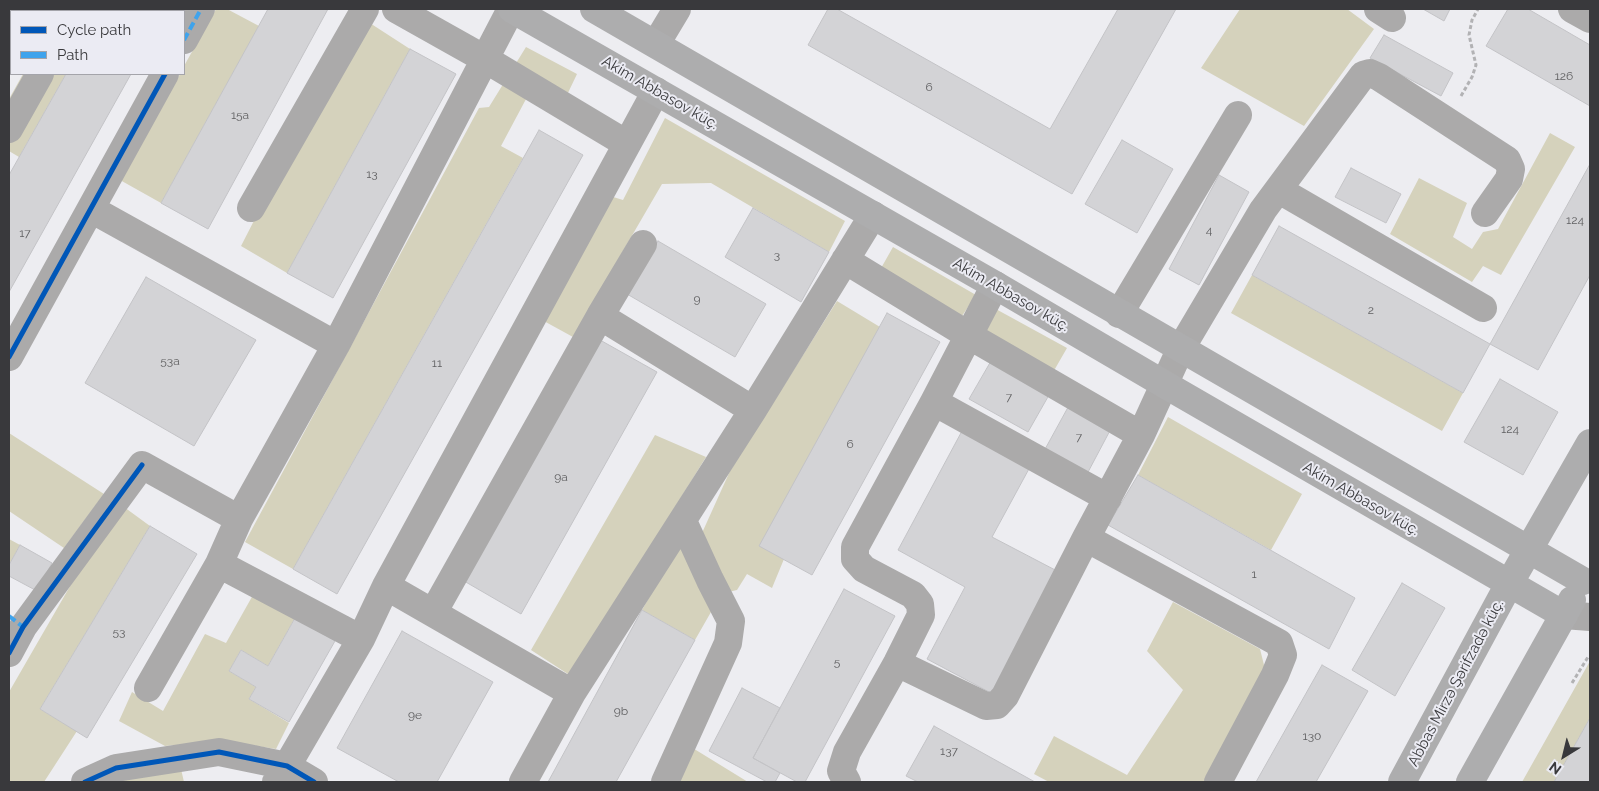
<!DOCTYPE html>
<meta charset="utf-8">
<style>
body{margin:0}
#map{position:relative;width:1599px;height:791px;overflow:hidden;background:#ededf1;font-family:Raleway,sans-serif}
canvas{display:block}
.frame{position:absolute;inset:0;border:10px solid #39393c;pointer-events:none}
.legend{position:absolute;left:10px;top:10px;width:175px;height:65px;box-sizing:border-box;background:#ebebf3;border:1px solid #a4a4aa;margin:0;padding:6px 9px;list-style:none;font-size:15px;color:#39393c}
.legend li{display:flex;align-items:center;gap:10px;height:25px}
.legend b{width:25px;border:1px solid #a4a4aa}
.north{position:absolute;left:1539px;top:731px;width:50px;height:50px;-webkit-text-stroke:4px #ebebf3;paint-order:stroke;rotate:216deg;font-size:14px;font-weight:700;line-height:20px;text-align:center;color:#39393c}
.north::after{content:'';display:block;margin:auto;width:18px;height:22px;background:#39393c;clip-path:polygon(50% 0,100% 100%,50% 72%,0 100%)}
</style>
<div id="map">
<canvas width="1599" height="791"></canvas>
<div class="frame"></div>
<ul class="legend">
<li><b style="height:6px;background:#0057b8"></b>Cycle path</li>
<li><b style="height:6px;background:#3fa3ec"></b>Path</li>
</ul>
<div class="north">N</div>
</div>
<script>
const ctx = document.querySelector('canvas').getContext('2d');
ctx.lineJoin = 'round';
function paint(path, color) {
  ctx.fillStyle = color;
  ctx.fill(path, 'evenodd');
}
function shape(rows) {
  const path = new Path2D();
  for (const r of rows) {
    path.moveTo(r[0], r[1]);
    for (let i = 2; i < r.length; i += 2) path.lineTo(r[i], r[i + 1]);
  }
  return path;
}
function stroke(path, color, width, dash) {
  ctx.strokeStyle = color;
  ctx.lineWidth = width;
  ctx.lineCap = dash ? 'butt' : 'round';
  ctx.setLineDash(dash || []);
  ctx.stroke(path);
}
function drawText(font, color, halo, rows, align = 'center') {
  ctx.font = font + ' Raleway,sans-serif';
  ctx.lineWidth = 4;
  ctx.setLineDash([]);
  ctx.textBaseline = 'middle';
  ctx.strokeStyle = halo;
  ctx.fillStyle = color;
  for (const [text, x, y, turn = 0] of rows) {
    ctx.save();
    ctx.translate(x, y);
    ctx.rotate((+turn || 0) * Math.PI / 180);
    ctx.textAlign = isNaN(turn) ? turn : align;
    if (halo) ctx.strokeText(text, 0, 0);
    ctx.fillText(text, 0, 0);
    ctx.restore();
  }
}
const forest = shape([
 [216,9,227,9,259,26,161,203,120,180,180,74,184,74,184,66],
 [1240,9,1347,9,1374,29,1304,126,1201,68],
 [359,16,410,49,287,273,241,246],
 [526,47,577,74,566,97,533,86,501,146,523,158,293,569,245,542,479,108,489,107],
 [23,74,66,74,19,157,9,151,9,99],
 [665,118,845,221,829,252,711,183,662,184,573,337,542,320,610,196,623,200],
 [1550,133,1575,147,1501,275,1483,266,1472,282,1390,234,1419,178,1467,203,1453,237,1472,249,1483,232,1498,229],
 [893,247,976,295,956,325,876,277],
 [1252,275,1463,393,1442,431,1231,313],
 [837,301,880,327,772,588,747,574,737,590,724,593,702,533,730,471],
 [994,308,1067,348,1048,381,975,340],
 [1168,417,1302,494,1271,550,1138,475],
 [9,433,104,494,64,548,9,511],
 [655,435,706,457,571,676,531,650],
 [124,507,150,526,40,709,77,731,44,782,9,782,9,692,84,562],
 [9,539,20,545,9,565],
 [690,543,715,605,695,640,642,610,675,552],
 [253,595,295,618,268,666,241,650,229,671,256,687,249,699,289,723,276,749,224,741,165,746,119,721,132,692,163,711,205,634,226,643],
 [1173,602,1260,649,1265,669,1206,782,1049,782,1034,774,1054,736,1127,775,1183,690,1147,651],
 [1590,661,1590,718,1554,782,1522,782],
 [678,739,748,782,682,782,665,774],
 [181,769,184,782,107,782]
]);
const building = shape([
 [102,9,168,9,166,11,101,11,102,9],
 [268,9,328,9,208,229,161,203,268,9],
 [828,9,837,9,1050,129,1118,9,1176,9,1072,194,808,45,828,9],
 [1423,9,1450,9,1444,21,1423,9],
 [1508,9,1528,9,1590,45,1590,106,1486,46,1508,9],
 [1384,35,1453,73,1441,96,1370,58,1384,35],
 [410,49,456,74,333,298,287,273,410,49],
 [66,74,131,74,9,292,9,175,66,74],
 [539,130,583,155,337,594,293,569,539,130],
 [1122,140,1173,169,1137,233,1085,204,1122,140],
 [1590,164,1590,275,1538,370,1490,344,1590,164],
 [1351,168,1401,194,1386,223,1335,197,1351,168],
 [1219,175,1249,192,1199,285,1169,269,1219,175],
 [753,208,829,252,801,302,725,257,753,208],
 [1279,226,1490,344,1463,393,1252,275,1279,226],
 [658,241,766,304,735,357,627,294,658,241],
 [146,277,256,340,194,446,85,383,146,277],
 [887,313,940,342,812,575,759,546,887,313],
 [600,340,657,372,521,614,464,581,600,340],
 [991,361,1049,395,1028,432,969,399,991,361],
 [1500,379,1558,412,1523,475,1464,442,1500,379],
 [1072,400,1114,423,1087,474,1044,451,1072,400],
 [962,431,1030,467,992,537,1059,572,993,694,927,659,965,587,898,550,962,431],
 [1138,475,1355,598,1329,649,1108,525,1138,475],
 [150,526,197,554,87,738,40,709,150,526],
 [20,545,52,563,37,591,9,576,9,565,20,545],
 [1402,583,1445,608,1395,696,1352,670,1402,583],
 [844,589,895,616,805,782,797,782,753,758,844,589],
 [642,610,695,640,616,782,548,782,642,610],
 [295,618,335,641,289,722,249,699,256,687,229,671,241,650,268,666,295,618],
 [402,631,493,682,437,782,399,782,337,748,402,631],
 [1322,665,1368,691,1316,782,1256,782,1322,665],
 [742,688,780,708,753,758,780,773,775,782,767,782,709,751,742,688],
 [1590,718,1590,782,1554,782,1590,718],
 [934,726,1035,782,918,782,906,776,934,726]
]);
const path = shape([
 [1461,96,1472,77,1476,65,1469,35,1472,20,1478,9],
 [1572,683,1588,657]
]);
const minor = shape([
 [396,9,485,59,627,144],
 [1378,9,1392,18],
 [1572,9,1590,19],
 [76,11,78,9],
 [184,40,201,9],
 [656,44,677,9],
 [9,129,40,74],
 [1279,190,1483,308],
 [251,208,365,9],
 [91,209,336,345],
 [845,260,968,335,1141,435],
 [1119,314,1238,115],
 [600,316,753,410],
 [9,357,165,74],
 [934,402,1108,498],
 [1086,538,1279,643,1283,655,1275,675,1218,782],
 [219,564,361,639],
 [386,586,572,693],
 [433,613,600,316,643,244],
 [1564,615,1590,617],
 [9,653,23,627,142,465,239,519],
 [897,663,986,706,997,705,1005,696,1086,538,1141,435,1180,350,1263,210,1363,75,1370,73,1379,77,1507,160,1511,169,1509,179,1485,213],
 [148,688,219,564,239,519,336,345,511,9],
 [85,782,116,768,219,752,287,766,314,782],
 [276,782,287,766,361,639,386,586,656,91],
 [523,782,572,693,753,410,873,215],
 [665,782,728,643,731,621,710,580,683,521],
 [847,782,841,771,847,752,897,663,921,615,920,604,913,595,864,569,855,559,855,547,934,402,995,285]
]);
const major = shape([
 [512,9,995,285,1164,384,1564,615],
 [594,9,1583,581],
 [27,11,28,9],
 [9,43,11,38],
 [1402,782,1509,584,1590,443],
 [1470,782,1572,600]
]);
const quiet = shape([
 [184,40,201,9],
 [9,616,23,627]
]);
const cycleway = shape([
 [9,357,165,74],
 [9,653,23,627,142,465],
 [85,782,116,768,219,752,287,766,314,782]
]);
const numberNames = [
 ["126",1564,76],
 ["6",929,87],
 ["15a",240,115],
 ["13",372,174],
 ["124",1575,220],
 ["4",1209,230],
 ["17",25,233],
 ["3",777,255],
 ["9",697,299],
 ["2",1371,310],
 ["53a",170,361],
 ["11",437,363],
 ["7",1009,397],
 ["124",1510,429],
 ["7",1079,437],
 ["6",850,444],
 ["9a",561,477],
 ["1",1254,574],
 ["53",119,632],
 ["5",837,662],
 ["9b",621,711],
 ["9e",415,715],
 ["130",1312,736],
 ["137",949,751]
];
const streetNames = [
 ["Akim Abbasov küç.",660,93,30],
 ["Akim Abbasov küç.",1011,295,30],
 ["Akim Abbasov küç.",1361,499,30],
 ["Abbas Mirzə Şərifzadə küç.",1456,683,-62]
];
paint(forest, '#d5d2bc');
paint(building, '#d3d3d6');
stroke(building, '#c3c3c6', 1);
stroke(path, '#b2b2b4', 3, [4, 2.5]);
stroke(minor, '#abaaaa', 28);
stroke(major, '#adadae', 28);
stroke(quiet, '#3fa3ec', 4, [8, 4]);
stroke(cycleway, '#0057b8', 5);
drawText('12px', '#606062', null, numberNames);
drawText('15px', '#39393c', '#ebebf3', streetNames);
</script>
